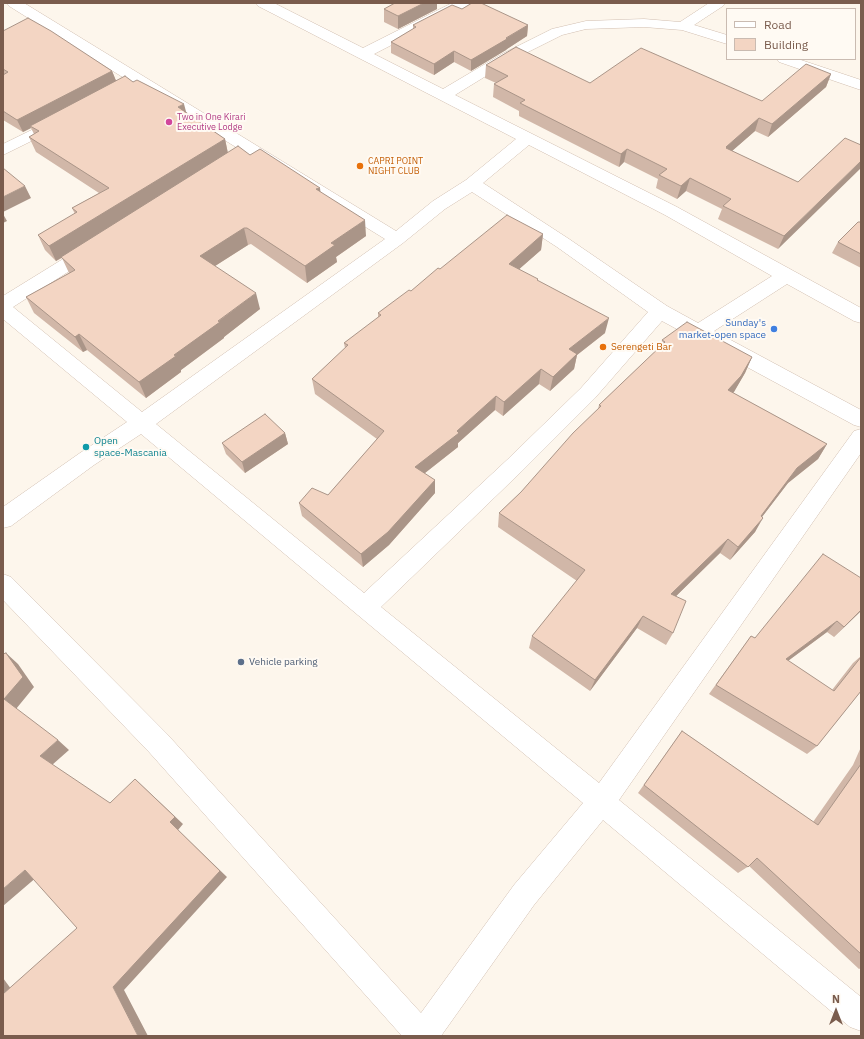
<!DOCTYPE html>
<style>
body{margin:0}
#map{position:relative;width:864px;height:1039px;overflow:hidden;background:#fdf6ec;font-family:"IBM Plex Sans",sans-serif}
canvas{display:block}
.frame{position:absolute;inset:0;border:4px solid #7a5c4d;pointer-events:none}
.legend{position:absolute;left:726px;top:8px;width:130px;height:52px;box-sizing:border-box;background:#fffaf3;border:1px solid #cabbb1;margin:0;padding:5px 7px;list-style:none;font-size:12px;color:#7a5c4d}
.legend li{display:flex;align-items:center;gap:8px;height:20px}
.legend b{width:20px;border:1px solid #cabbb1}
.north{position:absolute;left:816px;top:991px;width:40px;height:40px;-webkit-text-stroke:3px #fffaf3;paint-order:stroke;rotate:0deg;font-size:11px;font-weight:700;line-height:16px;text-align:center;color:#7a5c4d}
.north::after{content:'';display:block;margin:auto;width:14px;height:18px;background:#7a5c4d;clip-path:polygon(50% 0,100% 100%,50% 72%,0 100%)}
</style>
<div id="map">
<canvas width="864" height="1039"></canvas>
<div class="frame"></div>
<ul class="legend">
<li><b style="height:5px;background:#fff"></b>Road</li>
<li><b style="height:11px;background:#f3d5c3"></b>Building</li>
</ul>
<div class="north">N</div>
</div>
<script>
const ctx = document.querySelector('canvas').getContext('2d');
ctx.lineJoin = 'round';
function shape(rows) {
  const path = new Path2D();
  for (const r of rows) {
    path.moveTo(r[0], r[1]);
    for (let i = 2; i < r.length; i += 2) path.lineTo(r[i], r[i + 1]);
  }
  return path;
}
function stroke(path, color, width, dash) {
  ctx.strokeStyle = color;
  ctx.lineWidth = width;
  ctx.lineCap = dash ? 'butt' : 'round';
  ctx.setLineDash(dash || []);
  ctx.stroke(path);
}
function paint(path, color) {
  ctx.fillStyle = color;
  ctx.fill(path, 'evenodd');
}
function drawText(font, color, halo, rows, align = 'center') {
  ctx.font = font + ' "IBM Plex Sans",sans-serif';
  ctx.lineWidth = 4;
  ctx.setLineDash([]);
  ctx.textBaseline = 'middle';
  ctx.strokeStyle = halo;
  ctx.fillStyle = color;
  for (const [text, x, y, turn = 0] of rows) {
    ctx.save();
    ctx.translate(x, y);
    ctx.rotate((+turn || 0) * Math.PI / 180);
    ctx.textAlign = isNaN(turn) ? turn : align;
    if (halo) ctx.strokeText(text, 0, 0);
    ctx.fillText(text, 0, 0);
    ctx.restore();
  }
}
const minor = shape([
 [7,3,24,3,396,231,433,201,466,180,516,139,258,6,256,3,274,3,363,48,452,3,470,3,468,6,374,54,443,89,502,54,552,29,586,21,644,19,680,22,709,3,725,3,723,6,694,25,727,35,727,44,682,30,644,27,586,29,562,35,512,60,455,95,677,207,861,308,861,323,854,321,787,284,714,331,861,410,861,427,854,425,662,321,595,398,522,471,381,607,599,783,854,431,861,429,861,453,619,800,861,997,861,1031,850,1027,603,820,534,905,441,1036,402,1036,149,752,3,600,3,574,11,577,167,734,421,1013,514,885,583,803,141,434,94,465,11,526,3,528,3,507,80,453,127,422,3,319,3,296,84,246,90,244,96,246,99,250,96,254,13,307,142,412,385,239,132,83,9,6,7,3],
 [529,145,665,215,772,276,698,323,667,306,569,239,483,183,529,145],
 [472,192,557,247,648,312,581,388,508,459,364,593,156,424,403,243,445,209,472,192],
 [777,59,798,59,861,80,861,90,779,62,777,59],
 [56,118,62,120,64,123,62,126,3,155,3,144,56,118]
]);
const wall = shape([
 [395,3,437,3,437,9,398,29,384,22,384,9],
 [462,9,528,25,527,36,507,49,506,50,471,71,454,62,434,75,391,53,391,42,413,29,413,25],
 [3,31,112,71,116,81,133,82,186,112,225,139,228,153,250,155,320,192,366,236,336,257,337,262,307,283,251,244,248,245,215,266,260,309,224,337,224,338,181,370,181,372,146,398,87,350,83,352,34,313,26,297,69,273,62,258,56,261,45,250,38,235,75,214,72,208,99,193,36,152,29,137,34,134,31,128,23,132,3,120],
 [486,65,590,83,762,101,831,74,826,87,768,137,755,131,732,151,798,182,845,138,778,249,718,219,722,209,686,191,677,199,656,188,658,179,624,162,619,167,519,116,519,111,493,97,494,84,496,83,485,78],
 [861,221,861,268,832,253,838,242],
 [543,234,541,250,519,269,538,281,605,333,577,355,574,369,550,391,539,384,503,416,495,410,458,443,458,447,425,473,435,493,389,545,363,567,302,516,299,503,328,495,377,439,315,394,312,379,345,348,344,343,378,318,378,313,411,291,440,269],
 [662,340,752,357,745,373,733,393,827,444,818,459,788,483,762,517,755,532,730,560,720,553,676,596,673,633,666,645,637,628,590,691,529,648,532,636,577,581,498,527,499,513,521,492,598,409,599,405,660,347],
 [285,433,288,444,245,473,226,454,222,443],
 [861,611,834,637,827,632,788,661,832,690,853,663,861,656,861,691,817,746,807,754,709,694,751,636,755,638],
 [682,731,813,822,853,765,861,747,861,968,859,969,749,866,738,873,638,793]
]);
const shadedWall = shape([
 [424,3,437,3,437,9,398,29,398,16],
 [528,25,527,36,507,49,506,50,471,71,471,60],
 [454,51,454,62,434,75,434,64],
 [112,71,117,83,30,126,31,128,23,132,17,120],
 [831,74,826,87,768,137,772,124],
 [184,104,188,119,178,107],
 [759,118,755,131,724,158,726,147],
 [225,139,228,154,56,261,49,246],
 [627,149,624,162,619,167,621,154],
 [861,161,861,168,778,249,784,236],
 [690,178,686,191,677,199,681,186],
 [25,186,31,198,3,212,3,197],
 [320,188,322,204,316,189],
 [3,214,7,221,3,223],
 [365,220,366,236,336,257,337,262,307,283,305,266,331,243],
 [244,228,248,245,204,273,200,256],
 [543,234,541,250,508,279,509,264],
 [256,293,260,309,224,337,224,338,181,370,181,372,146,398,139,382,174,355],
 [609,318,605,333,577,355,574,369,550,391,553,377,569,349],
 [79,334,87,350,83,352,75,337],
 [752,357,745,373,734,392,721,406,728,390],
 [541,369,539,384,503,416,504,402],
 [496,396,495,410,458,443,458,447,416,480,415,467,457,431],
 [285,433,288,444,245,473,242,462],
 [827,444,818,459,788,483,752,530,761,516,797,468],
 [435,480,435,493,389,545,363,567,361,554],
 [763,518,755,532,730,560,738,547],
 [728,539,720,553,665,607,671,594],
 [861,610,861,611,834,637],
 [643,616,637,628,590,691,595,680],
 [837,621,827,632,777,669,786,659],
 [6,653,18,664,34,687,16,709,4,699],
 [58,740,69,750,52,765,40,756],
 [135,779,183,824,178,830,227,877,124,990,148,1036,138,1036,113,987,170,822],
 [25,870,38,876,3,906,3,889],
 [3,978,17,997,3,995]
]);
const building = shape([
 [395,3,424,3,398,16,384,9,395,3],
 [472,3,481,3,528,25,506,38,507,39,471,60,454,51,434,64,391,42,416,27,413,25,452,5,462,9,472,3],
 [28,18,51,31,112,71,17,120,3,111,3,75,8,72,3,69,3,31,28,18],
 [516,47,590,83,641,48,762,101,806,64,831,74,772,124,759,118,726,147,727,147,726,148,798,182,845,138,861,145,861,161,784,236,723,206,731,199,690,178,681,186,659,175,667,169,627,149,621,154,520,103,525,100,494,84,508,76,486,65,516,47],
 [125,76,133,82,137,80,184,104,178,107,225,139,49,246,38,235,77,212,72,208,109,188,29,137,39,131,30,126,125,76],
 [238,146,250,155,260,149,320,188,316,189,365,220,331,243,335,245,305,266,247,228,244,228,200,256,256,293,218,321,220,322,174,355,176,356,139,382,79,334,75,337,26,297,75,270,61,257,238,146],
 [3,168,25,186,3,197,3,168],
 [507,215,543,234,509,264,538,279,537,280,609,318,569,349,577,354,553,377,541,369,504,402,496,396,457,431,459,433,415,467,435,480,388,532,361,554,299,503,312,488,328,495,384,431,312,379,348,345,344,343,381,315,378,313,409,290,411,291,438,268,440,269,507,215],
 [861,221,861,254,838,242,858,222,860,222,861,221],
 [687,322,752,357,741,376,728,390,827,444,797,468,761,516,763,518,738,547,728,539,671,594,686,601,673,633,643,616,595,680,532,636,585,570,499,513,521,492,573,433,601,406,599,405,665,342,662,340,687,322],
 [265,414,285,433,242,462,222,443,265,414],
 [823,554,861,578,861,610,844,627,837,621,786,659,834,691,861,657,861,691,817,746,716,685,751,636,755,638,823,554],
 [6,653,23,677,4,699,58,740,40,756,110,803,135,779,175,817,170,822,220,871,113,987,138,1036,3,1036,3,994,77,928,25,870,3,889,3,654,6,653],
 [682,731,818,825,861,764,861,954,757,858,748,867,644,785,682,731]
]);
const markers = [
 [169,122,4,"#d1479c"],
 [360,166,4,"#e8710a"],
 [774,329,4,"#3f7fe0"],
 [603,347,4,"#e8710a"],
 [86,447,4,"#0f9aa8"],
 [241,662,4,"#5c6f8a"]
];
const farHotelnames = [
 ["Two in One Kirari",177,117],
 ["Executive Lodge",177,127]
];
const farFoodnames = [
 ["CAPRI POINT",368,161],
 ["NIGHT CLUB",368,171]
];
const shopNames = [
 ["Sunday's",766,323],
 ["market-open space",766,335]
];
const foodNames = [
 ["Serengeti Bar",611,347]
];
const cultureNames = [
 ["Open",94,441],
 ["space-Mascania",94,453]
];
const serviceNames = [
 ["Vehicle parking",249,662]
];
stroke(minor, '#d1beb0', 1);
paint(minor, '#fff');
paint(wall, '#d1b7a8');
paint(shadedWall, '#aa9588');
paint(building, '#f3d5c3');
stroke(building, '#aa9588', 1);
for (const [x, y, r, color] of markers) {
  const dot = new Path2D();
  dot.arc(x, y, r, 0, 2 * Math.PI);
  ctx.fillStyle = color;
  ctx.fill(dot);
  stroke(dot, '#fffaf3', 1.5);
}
drawText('9px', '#b23c85', '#fffaf3', farHotelnames, 'left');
drawText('9px', '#c56008', '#fffaf3', farFoodnames, 'left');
drawText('10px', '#366cbe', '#fffaf3', shopNames, 'right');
drawText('10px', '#c56008', '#fffaf3', foodNames, 'left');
drawText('10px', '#0d838f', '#fffaf3', cultureNames, 'left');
drawText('10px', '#4e5e75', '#fffaf3', serviceNames, 'left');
</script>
